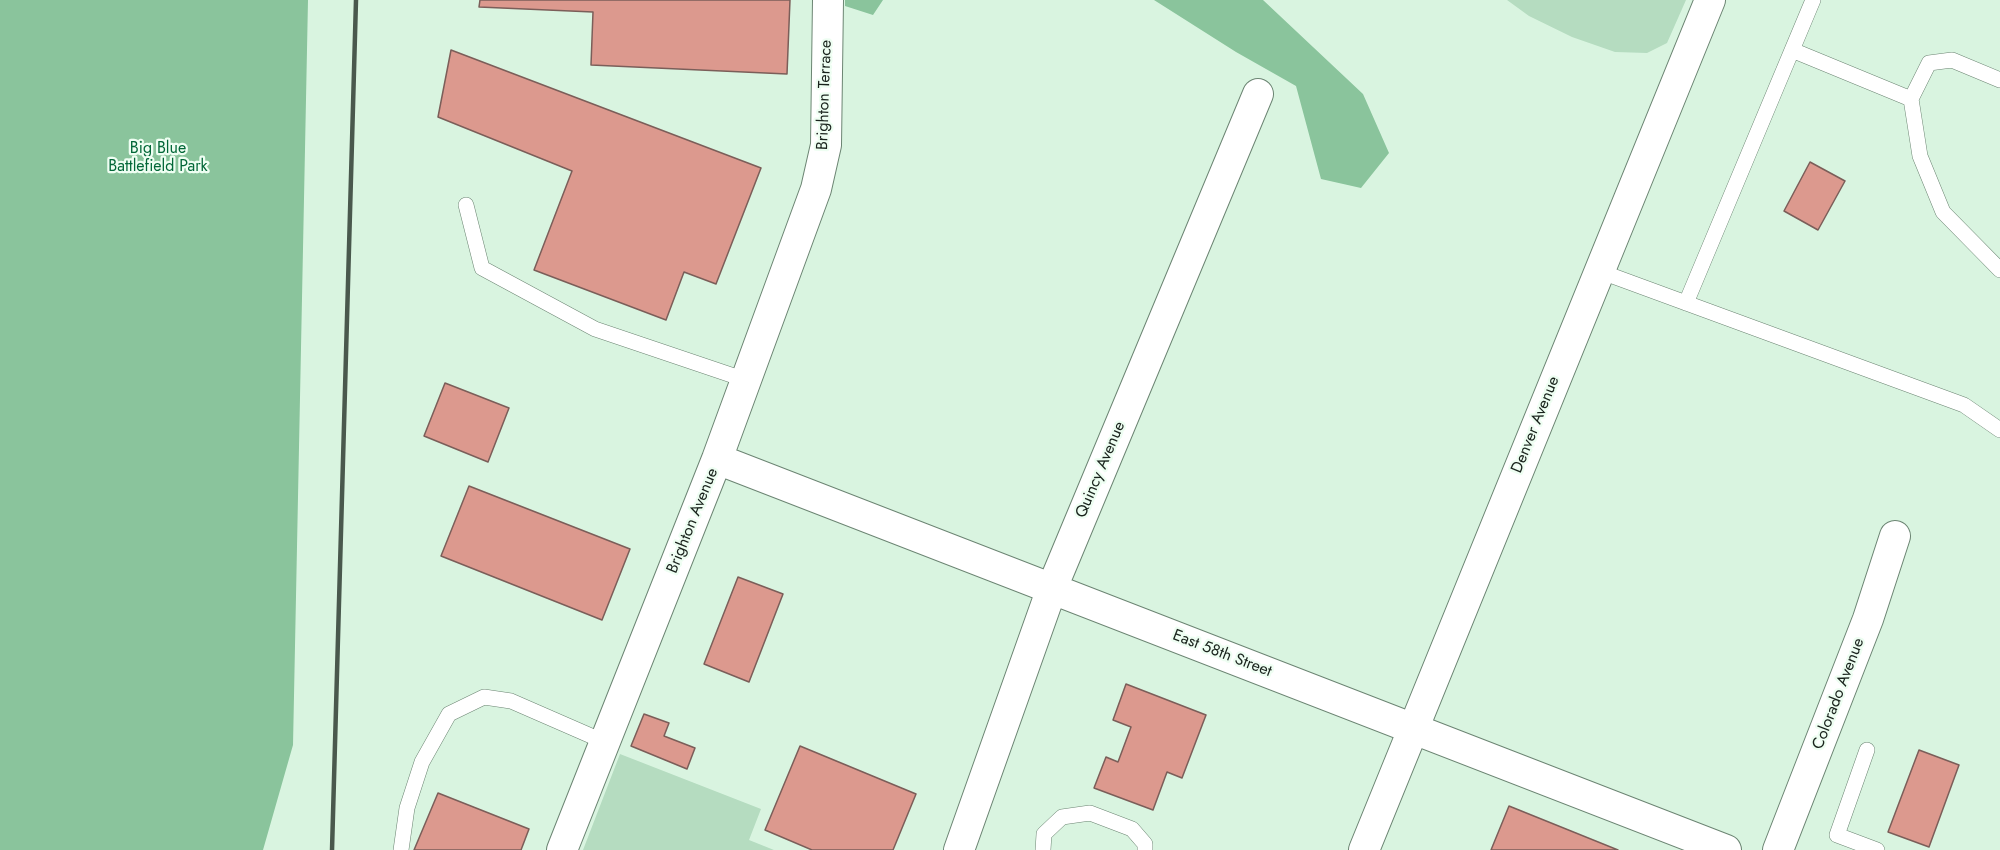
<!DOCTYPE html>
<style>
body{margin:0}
canvas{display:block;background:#d9f4e0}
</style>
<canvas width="2000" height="850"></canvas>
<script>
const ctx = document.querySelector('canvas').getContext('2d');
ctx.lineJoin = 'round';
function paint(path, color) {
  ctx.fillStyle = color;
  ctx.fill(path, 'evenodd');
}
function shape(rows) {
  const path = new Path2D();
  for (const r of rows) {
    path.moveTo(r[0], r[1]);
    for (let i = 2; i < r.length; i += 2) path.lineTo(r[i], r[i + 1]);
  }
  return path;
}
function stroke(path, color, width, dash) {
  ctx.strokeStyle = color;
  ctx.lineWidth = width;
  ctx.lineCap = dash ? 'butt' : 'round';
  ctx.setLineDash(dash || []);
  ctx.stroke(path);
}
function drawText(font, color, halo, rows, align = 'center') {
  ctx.font = font + ' Jost,sans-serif';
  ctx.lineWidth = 4.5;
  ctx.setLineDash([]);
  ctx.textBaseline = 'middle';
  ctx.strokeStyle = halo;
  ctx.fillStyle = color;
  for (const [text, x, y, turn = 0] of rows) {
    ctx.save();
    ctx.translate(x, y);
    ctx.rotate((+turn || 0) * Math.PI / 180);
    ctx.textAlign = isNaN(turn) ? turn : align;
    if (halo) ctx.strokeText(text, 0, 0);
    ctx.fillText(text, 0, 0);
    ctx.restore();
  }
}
const green = shape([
 [1507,0,1686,0,1667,43,1647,53,1615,52,1572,37,1529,16],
 [620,754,761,809,749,840,774,850,583,850]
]);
const forest = shape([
 [0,0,308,0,293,745,263,850,0,850],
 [845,0,883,0,873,15,845,6],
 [1154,0,1263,0,1363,94,1389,153,1361,188,1321,179,1296,86,1236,52]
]);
const building = shape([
 [480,0,790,0,787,74,591,65,593,12,479,7,480,0],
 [451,50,761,168,716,284,684,272,666,320,534,270,572,171,438,117,451,50],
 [1810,162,1845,181,1818,230,1784,211,1810,162],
 [445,383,509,408,488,462,424,436,445,383],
 [469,486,630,549,602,620,441,556,469,486],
 [738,577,783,594,749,682,704,664,738,577],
 [1126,684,1206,715,1182,778,1167,772,1153,810,1094,788,1106,757,1118,762,1131,727,1113,720,1126,684],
 [644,714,669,723,664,736,695,748,687,769,631,746,644,714],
 [800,746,916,794,893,850,812,850,765,830,800,746],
 [1919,750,1959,765,1929,847,1888,832,1919,750],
 [438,793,529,829,521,850,414,850,438,793],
 [1509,806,1618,850,1491,850,1509,806]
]);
const lane = shape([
 [1792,50,1911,99],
 [2000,80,1952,60,1929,63,1911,99,1920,156,1943,212,2000,270],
 [466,205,482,268,595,329,746,380],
 [1599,271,1964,405,2000,430],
 [1686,303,1813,0],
 [1867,750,1837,835,1877,850],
 [401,850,407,808,422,762,449,714,484,697,511,701,605,742],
 [1043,850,1044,834,1062,817,1090,813,1132,829,1145,844,1145,850]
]);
const street = shape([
 [717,459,1726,850],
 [562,850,717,459,816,189,826,145,828,0],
 [959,850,1052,588,1258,94],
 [1364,850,1710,0],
 [1778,850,1868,619,1895,536]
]);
const rail = shape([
 [332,850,356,0]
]);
const streetNames = [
 ["Brighton Terrace",825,95,-88],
 ["Denver Avenue",1536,425,-68],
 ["Quincy Avenue",1101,470,-67],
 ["Brighton Avenue",693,521,-68],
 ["East 58th Street",1222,654,21],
 ["Colorado Avenue",1839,694,-69]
];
const parkNames = [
 ["Big Blue",158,149],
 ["Battlefield Park",158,167]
];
paint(green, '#b5dcc0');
paint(forest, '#8ac49c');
paint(building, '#dc998e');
stroke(building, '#7b5e59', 1.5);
stroke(lane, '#6c8573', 16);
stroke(street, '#6c8573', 32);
stroke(lane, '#fff', 15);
stroke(street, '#fff', 30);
stroke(rail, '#49584d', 4.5);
drawText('16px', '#19231c', '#eefef2', streetNames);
drawText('16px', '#026737', '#eefef2', parkNames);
</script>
